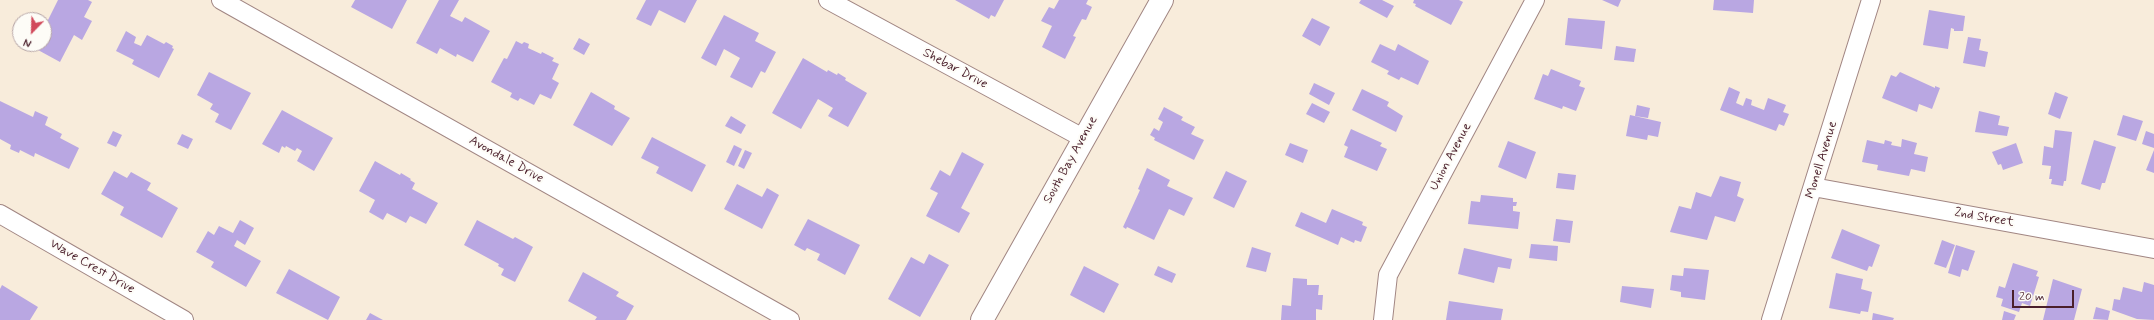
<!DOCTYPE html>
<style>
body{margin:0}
#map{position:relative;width:2154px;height:320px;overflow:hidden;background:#f8ecdb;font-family:Mynerve,sans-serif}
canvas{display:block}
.north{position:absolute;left:12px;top:12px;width:40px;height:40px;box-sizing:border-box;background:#fdfcf7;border:1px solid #b5a4a5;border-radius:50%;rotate:203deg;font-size:11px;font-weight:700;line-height:16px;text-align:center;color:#4a1f2b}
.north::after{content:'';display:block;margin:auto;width:14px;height:18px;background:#d1495b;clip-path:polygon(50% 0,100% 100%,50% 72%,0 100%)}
.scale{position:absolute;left:2012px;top:290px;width:62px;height:18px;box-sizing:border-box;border:2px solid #4a1f2b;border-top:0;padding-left:5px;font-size:12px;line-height:14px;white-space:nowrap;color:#4a1f2b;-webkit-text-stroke:3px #fdfcf7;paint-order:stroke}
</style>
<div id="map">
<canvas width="2154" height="320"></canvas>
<div class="north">N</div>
<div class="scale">20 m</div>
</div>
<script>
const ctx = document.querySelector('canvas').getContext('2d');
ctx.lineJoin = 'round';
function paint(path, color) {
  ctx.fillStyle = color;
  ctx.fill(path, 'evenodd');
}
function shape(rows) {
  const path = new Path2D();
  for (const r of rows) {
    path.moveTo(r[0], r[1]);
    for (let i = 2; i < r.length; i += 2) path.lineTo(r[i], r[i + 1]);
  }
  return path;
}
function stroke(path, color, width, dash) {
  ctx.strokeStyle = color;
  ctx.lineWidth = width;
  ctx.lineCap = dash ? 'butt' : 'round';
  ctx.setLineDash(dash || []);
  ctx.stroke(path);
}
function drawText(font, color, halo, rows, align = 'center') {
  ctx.font = font + ' Mynerve,sans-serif';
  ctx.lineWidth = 4;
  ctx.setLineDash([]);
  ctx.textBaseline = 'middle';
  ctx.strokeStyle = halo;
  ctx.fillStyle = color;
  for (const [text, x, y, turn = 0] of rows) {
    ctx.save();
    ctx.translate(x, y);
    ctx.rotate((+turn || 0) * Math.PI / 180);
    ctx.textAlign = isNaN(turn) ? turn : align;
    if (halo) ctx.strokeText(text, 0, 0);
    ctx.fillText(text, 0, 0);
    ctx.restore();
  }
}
const building = shape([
 [58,0,88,0,92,2,84,17,92,21,82,40,74,35,60,62,38,50,41,44,44,44,44,39,50,28,45,26],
 [355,0,407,0,392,29,351,7],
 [439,0,459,0,450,16,462,22,465,17,490,31,473,62,457,54,456,57,440,48,437,54,416,43],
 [646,0,697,0,685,23,659,10,651,26,636,19],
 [955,0,1004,0,995,17,991,15,989,19],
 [1059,0,1088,0,1086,4,1092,7,1086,20,1082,19,1073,36,1076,37,1065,59,1042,47,1052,26,1041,21,1049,7,1054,9],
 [1361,0,1382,0,1394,6,1387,18,1359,3],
 [1414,0,1459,0,1463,2,1451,25,1415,6,1416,4,1413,3],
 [1602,0,1621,0,1618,7],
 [1714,0,1754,0,1753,13,1713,10],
 [1929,10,1965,16,1963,31,1954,31,1954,29,1951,28,1948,49,1923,45],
 [724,15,759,33,755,41,776,52,765,73,761,71,752,88,730,77,740,58,724,49,716,66,701,58],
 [1312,18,1330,27,1320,46,1302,36],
 [1568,18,1605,21,1602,49,1565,45],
 [126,31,136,37,134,43,141,46,147,35,164,44,166,42,173,46,172,48,174,49,159,78,132,64,134,60,116,51],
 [1968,37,1981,39,1979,50,1988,52,1985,67,1963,63],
 [579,38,590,44,584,55,573,49],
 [516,41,522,44,524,42,529,44,528,48,541,54,542,52,554,58,552,61,559,64,552,79,559,83,551,99,540,94,534,105,520,98,518,101,510,97,512,93,491,82,504,58,507,59],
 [1380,44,1395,51,1398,44,1429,61,1418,85,1401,77,1399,80,1387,74,1389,71,1371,62],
 [1616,46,1636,49,1634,62,1614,60],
 [803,58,827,72,828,70,837,75,838,73,846,78,845,80,867,93,848,127,828,116,833,108,818,99,801,129,772,113],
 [1551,69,1581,81,1579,86,1585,88,1576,111,1563,106,1562,109,1534,99,1543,74,1548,76],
 [209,72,251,93,231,130,215,122,219,114,210,109,213,104,197,95],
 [1900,72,1935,88,1935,86,1940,88,1932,109,1919,104,1917,112,1882,98,1891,75,1896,77],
 [1314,83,1335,93,1329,105,1309,94],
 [1729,87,1740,92,1736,103,1743,106,1746,98,1752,100,1751,105,1764,110,1768,98,1786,105,1783,112,1789,114,1784,126,1779,124,1776,131,1720,110],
 [1362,89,1389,102,1387,106,1403,116,1396,132,1352,110],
 [591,92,615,106,614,109,630,118,612,146,573,125],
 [2055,92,2068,97,2060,119,2048,114],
 [0,101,33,117,35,111,48,117,45,125,62,134,60,138,79,148,69,169,35,153,34,157,20,150,19,153,10,149,11,145,0,139],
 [1312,103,1330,112,1324,123,1306,114],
 [1637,105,1650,108,1648,118,1635,116],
 [1164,107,1183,117,1181,120,1195,127,1191,134,1204,140,1194,160,1154,140,1155,138,1150,135,1154,128,1159,131,1163,122,1158,119],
 [282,110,333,138,314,171,297,161,302,151,297,148,295,151,286,146,285,148,282,146,279,153,262,144],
 [1979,111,2000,116,1998,125,2009,127,2007,136,1975,132],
 [1630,115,1661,122,1658,137,1648,135,1647,140,1626,136],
 [2123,115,2143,121,2136,141,2117,135],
 [731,116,746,125,741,134,725,126],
 [1351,129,1382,143,1380,146,1387,149,1377,171,1344,157,1348,147,1344,145],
 [2055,130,2072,132,2066,181,2064,181,2063,186,2051,184,2052,179,2049,179,2051,166,2042,165,2044,146,2053,148],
 [113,131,122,135,116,147,107,143],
 [2146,131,2154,134,2154,148,2142,144],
 [182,134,193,139,188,149,177,144],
 [652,137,706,165,692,192,656,173,659,167,641,158],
 [1902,139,1917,143,1914,154,1928,157,1925,172,1911,169,1909,176,1877,170,1878,165,1862,162,1867,140,1884,144,1885,140,1892,142,1891,145,1901,147],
 [2094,140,2116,147,2105,183,2102,183,2100,190,2081,184],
 [1508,141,1536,152,1526,179,1498,167],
 [1290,143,1308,150,1303,163,1285,155],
 [2016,143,2023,163,2003,170,2001,164,1998,165,1992,152],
 [734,145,742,149,734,166,726,162],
 [745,150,752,153,744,169,738,166],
 [2154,150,2154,173,2146,170],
 [962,152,984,164,961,208,970,213,959,233,926,216,938,193,930,189,940,170,950,176],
 [375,161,400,175,401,173,411,179,410,180,415,183,412,189,438,203,426,224,410,216,406,223,387,213,383,220,369,212,375,200,359,191],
 [1147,168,1170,180,1167,186,1193,198,1184,216,1169,209,1154,240,1127,227,1126,229,1123,227,1140,190,1138,189],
 [114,171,127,178,131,172,151,183,147,190,178,208,162,238,120,215,124,207,101,194],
 [1226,171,1247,181,1234,208,1213,198],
 [1558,173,1576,175,1574,190,1556,188],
 [1720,176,1741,182,1737,196,1744,199,1735,222,1715,216,1707,240,1670,232,1679,206,1691,209,1696,192,1711,197],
 [737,184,762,197,767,188,779,195,762,229,724,209],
 [1481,195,1513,198,1513,202,1517,202,1516,206,1513,206,1513,211,1520,212,1518,229,1468,224,1471,201,1480,202],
 [1332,209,1363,222,1362,225,1367,227,1361,242,1355,240,1354,243,1341,237,1338,245,1295,226,1301,212,1326,223],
 [808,219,860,245,845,275,817,260,820,254,807,248,805,251,794,245],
 [1556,219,1573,221,1570,243,1553,241],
 [240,220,254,228,245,245,237,240,234,246,261,261,246,287,211,267,214,262,196,252,208,231,214,235,219,226,233,233],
 [477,220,513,239,515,237,533,247,515,282,501,275,504,269,498,266,499,264,464,245],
 [1842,229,1880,245,1872,267,1869,266,1867,271,1831,258],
 [1942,240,1955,245,1946,268,1934,264],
 [1531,244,1558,246,1557,261,1529,258],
 [1956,245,1975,251,1968,271,1962,269,1960,277,1948,273],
 [1252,247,1271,253,1266,272,1246,267],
 [1464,248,1512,259,1510,269,1498,267,1494,283,1458,274],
 [929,254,949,265,920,317,888,299,911,257,924,264],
 [2013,263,2038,271,2036,276,2039,277,2030,306,2022,303,2019,312,2001,306,2003,299,1996,297,1999,286,2005,288],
 [1084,266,1119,284,1104,313,1070,295],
 [1158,266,1176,274,1172,283,1154,275],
 [1684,268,1709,270,1705,300,1681,297,1681,292,1670,290,1672,275,1683,276],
 [289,269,340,297,328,320,276,293],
 [583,272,619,292,616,296,634,306,626,320,595,320,597,317,568,301],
 [1836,273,1863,279,1861,289,1872,292,1868,312,1861,311,1860,314,1829,308],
 [1293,278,1307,279,1307,285,1319,285,1318,295,1323,295,1322,310,1316,309,1316,320,1281,320,1282,305,1291,306],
 [2053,279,2082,289,2074,320,2043,320],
 [2144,282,2154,285,2154,320,2137,319,2112,310,2114,299,2120,300,2123,287,2142,292],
 [2,285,38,307,30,320,0,320,0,289],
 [1622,286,1654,289,1651,308,1620,302],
 [1449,301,1503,309,1501,320,1446,320],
 [2096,307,2110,311,2108,320,2093,319],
 [2004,311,2016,315,2014,320,2002,320],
 [370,313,383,320,366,320],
 [1873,313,1894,318,1893,320,1872,320]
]);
const minor = shape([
 [221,0,790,320],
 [828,0,1083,138],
 [1813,187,2154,249],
 [0,214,184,320],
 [1383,320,1388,275,1535,0],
 [1771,320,1871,0]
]);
const tertiary = shape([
 [982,320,1162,0]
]);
const streetNames = [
 ["Shebar Drive",955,69,28],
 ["Union Avenue",1451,157,-62],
 ["Avondale Drive",506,160,29],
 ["South Bay Avenue",1071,160,-61],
 ["Monell Avenue",1822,160,-73],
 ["2nd Street",1984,218,10],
 ["Wave Crest Drive",92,267,30]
];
paint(building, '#b9a7e2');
stroke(minor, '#a18683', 20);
stroke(tertiary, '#a18683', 24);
stroke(minor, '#fff', 18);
stroke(tertiary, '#fff', 22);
drawText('13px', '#4a1f2b', '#fdfcf7', streetNames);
</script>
